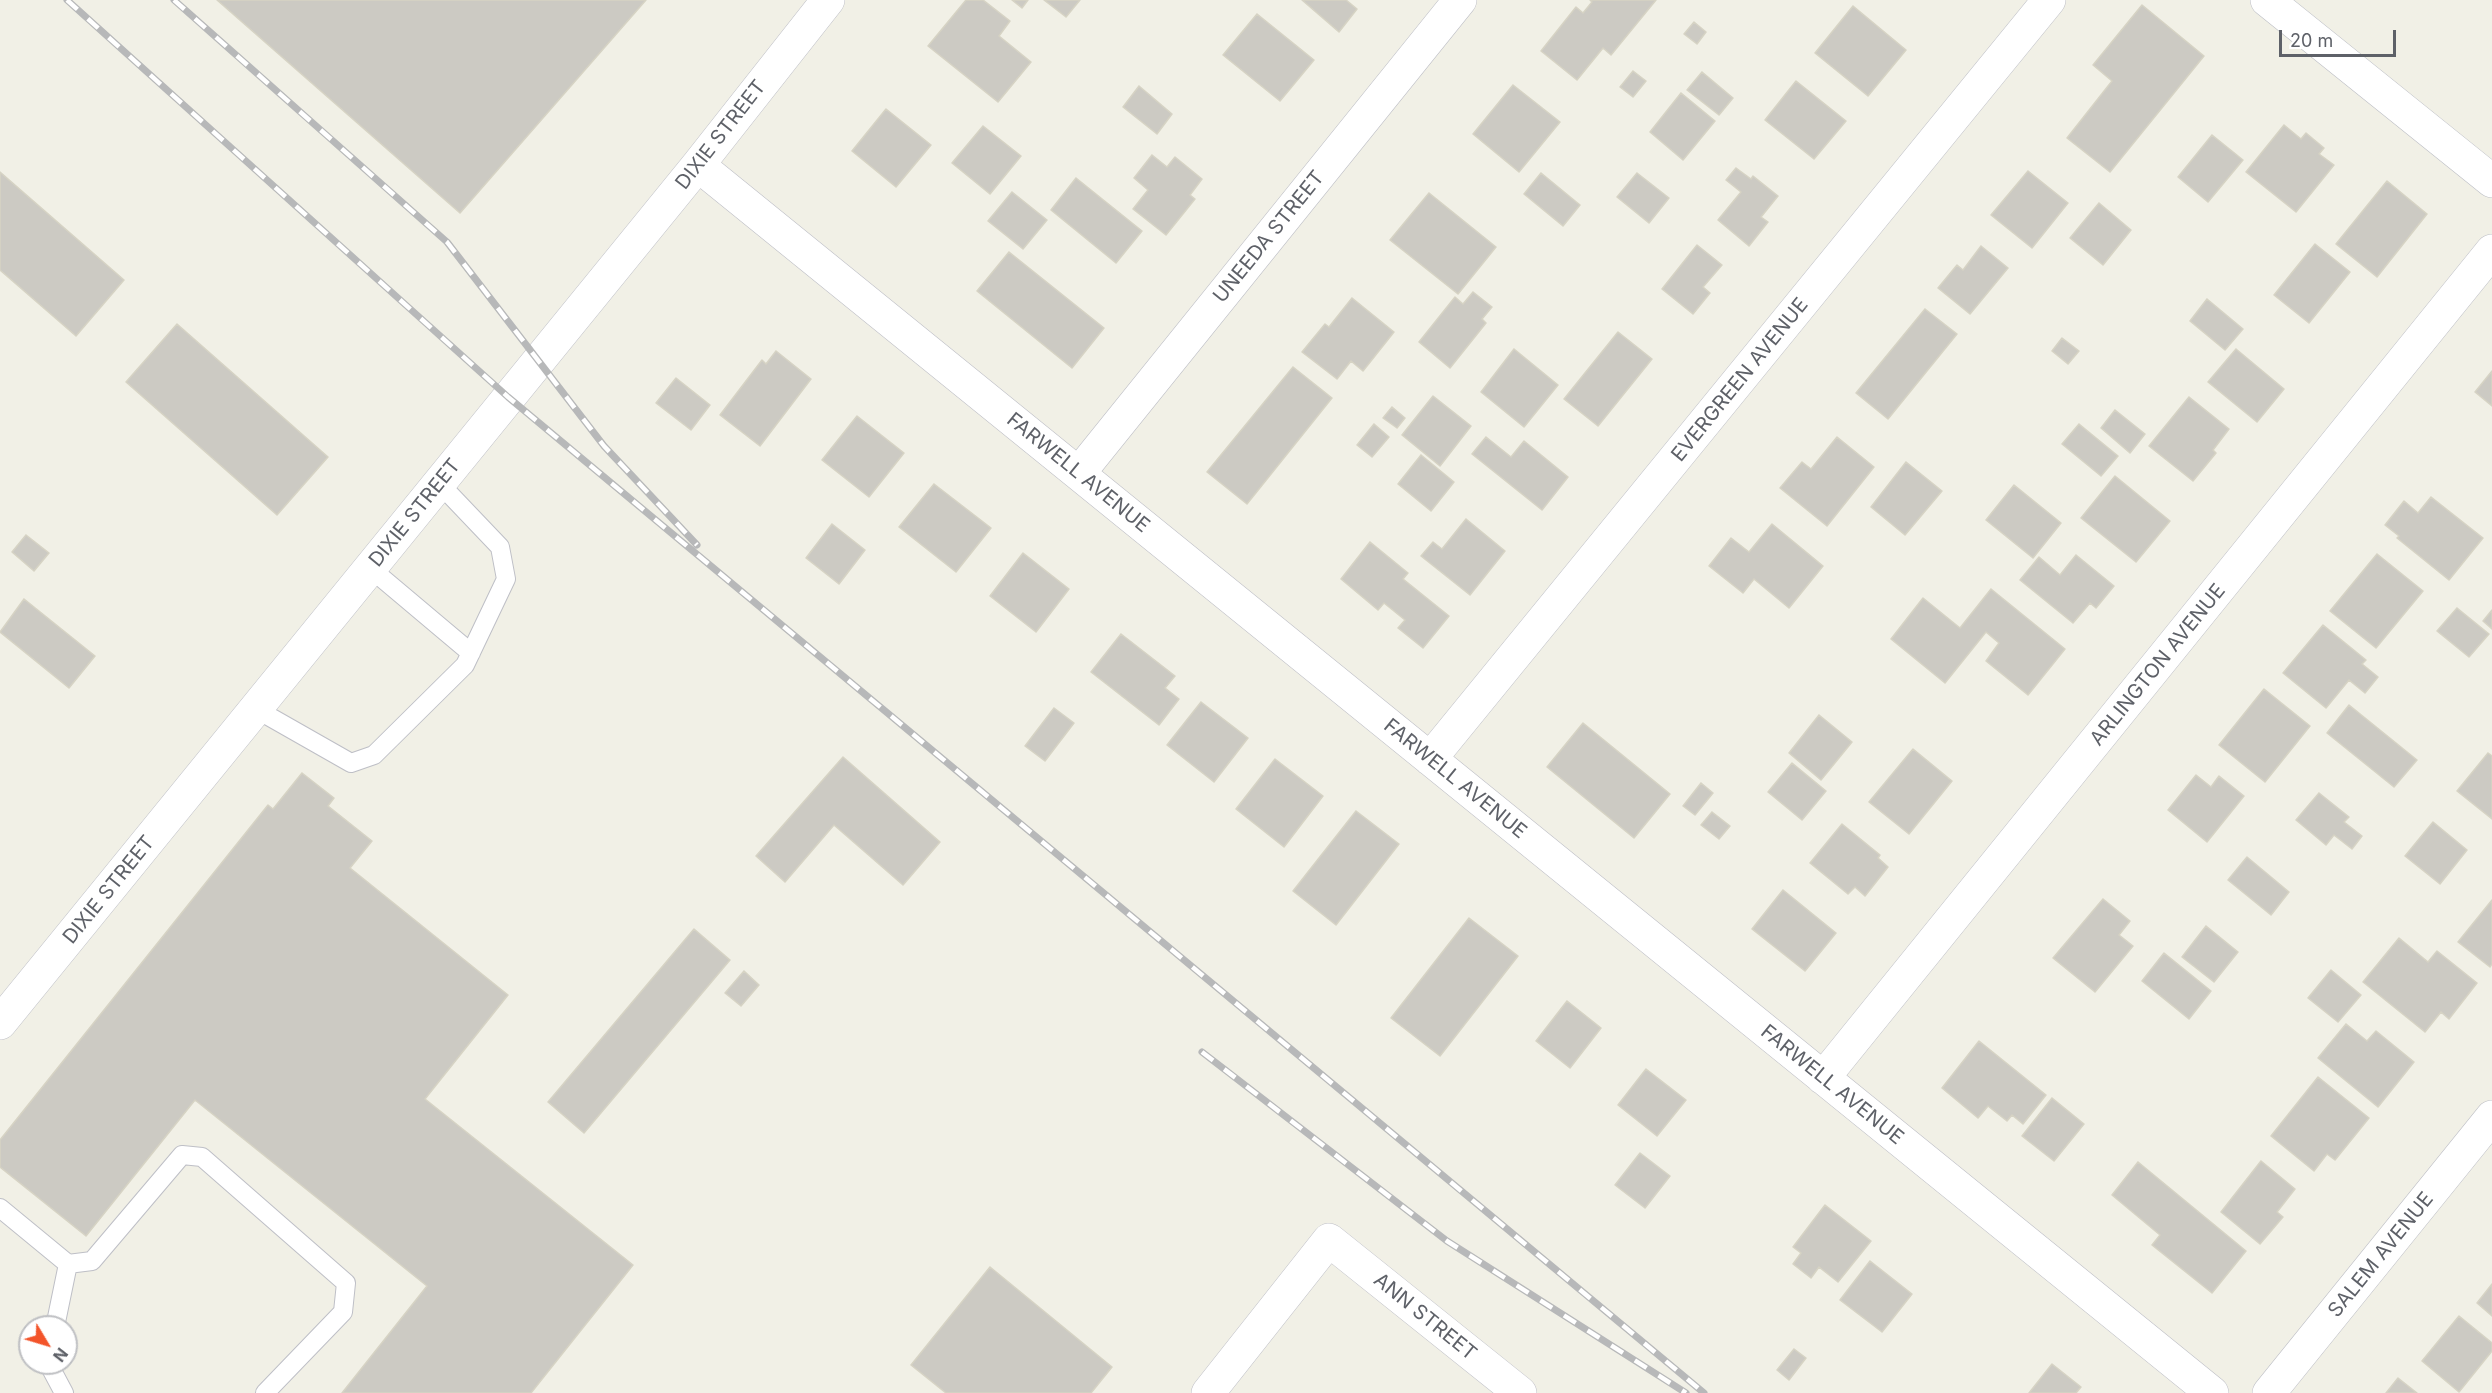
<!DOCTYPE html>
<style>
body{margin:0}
#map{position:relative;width:2492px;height:1393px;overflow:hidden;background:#f1f0e6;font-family:Inter,sans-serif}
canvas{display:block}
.north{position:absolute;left:18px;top:1315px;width:60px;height:60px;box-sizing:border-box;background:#fff;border:2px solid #bfc0c3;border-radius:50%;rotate:128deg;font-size:16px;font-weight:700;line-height:24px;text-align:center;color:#5e6168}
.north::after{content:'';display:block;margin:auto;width:21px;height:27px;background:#f3542a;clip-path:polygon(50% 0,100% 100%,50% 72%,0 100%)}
.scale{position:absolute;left:2279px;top:30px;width:117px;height:27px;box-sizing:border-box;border:3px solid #5e6168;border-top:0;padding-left:8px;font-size:18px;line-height:21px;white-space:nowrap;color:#5e6168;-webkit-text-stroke:4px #fff;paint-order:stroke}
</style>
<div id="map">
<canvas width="2492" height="1393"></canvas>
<div class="north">N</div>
<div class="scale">20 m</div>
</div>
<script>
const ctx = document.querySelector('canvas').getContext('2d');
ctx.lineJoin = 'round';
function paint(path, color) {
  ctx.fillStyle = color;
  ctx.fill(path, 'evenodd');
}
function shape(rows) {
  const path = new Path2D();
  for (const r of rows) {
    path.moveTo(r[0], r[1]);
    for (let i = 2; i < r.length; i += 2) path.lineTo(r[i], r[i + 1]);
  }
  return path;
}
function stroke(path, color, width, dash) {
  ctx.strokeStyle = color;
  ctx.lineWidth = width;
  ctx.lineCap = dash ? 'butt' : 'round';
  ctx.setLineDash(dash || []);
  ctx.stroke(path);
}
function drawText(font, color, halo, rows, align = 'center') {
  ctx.font = font + ' Inter,sans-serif';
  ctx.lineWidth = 5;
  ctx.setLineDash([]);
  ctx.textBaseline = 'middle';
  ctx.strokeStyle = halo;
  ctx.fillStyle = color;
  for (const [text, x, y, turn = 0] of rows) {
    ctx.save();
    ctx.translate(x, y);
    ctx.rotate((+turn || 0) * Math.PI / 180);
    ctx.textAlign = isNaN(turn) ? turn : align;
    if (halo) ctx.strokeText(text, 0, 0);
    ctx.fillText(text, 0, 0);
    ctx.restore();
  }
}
const building = shape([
 [217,0,646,0,460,213,217,0],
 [966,0,983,0,1010,21,999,36,1031,62,998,102,928,46,966,0],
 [1012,0,1028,0,1022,8,1012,0],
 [1044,0,1080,0,1066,17,1044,0],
 [1302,0,1346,0,1357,9,1339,32,1302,0],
 [1590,0,1656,0,1611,55,1603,48,1577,80,1541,51,1576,7,1583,13,1592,2,1590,0],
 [2142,5,2204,56,2110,172,2067,138,2112,81,2093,65,2142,5],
 [1853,6,1906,50,1868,96,1815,53,1853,6],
 [1257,14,1314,60,1280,101,1223,55,1257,14],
 [1694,22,1706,32,1697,44,1684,34,1694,22],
 [1633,71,1646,81,1633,97,1620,87,1633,71],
 [1702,72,1733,98,1719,115,1687,90,1702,72],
 [1796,81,1846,121,1814,159,1765,120,1796,81],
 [1513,85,1560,122,1519,172,1473,134,1513,85],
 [1139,86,1172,114,1157,134,1123,107,1139,86],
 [1681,93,1715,121,1683,160,1650,132,1681,93],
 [886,109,931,145,896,187,852,151,886,109],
 [2284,125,2301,139,2306,133,2324,148,2319,154,2334,165,2296,212,2246,172,2284,125],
 [983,126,1021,156,990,194,952,163,983,126],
 [2212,135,2243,160,2208,202,2178,177,2212,135],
 [1152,155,1167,167,1175,157,1202,179,1190,195,1195,199,1166,235,1133,209,1148,190,1134,178,1152,155],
 [1736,168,1751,179,1753,176,1778,196,1761,217,1768,222,1749,246,1718,220,1741,192,1726,180,1736,168],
 [2028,171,2068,203,2032,248,1991,215,2028,171],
 [0,172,124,280,76,336,0,270,0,172],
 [1541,173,1580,205,1563,226,1524,194,1541,173],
 [1637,173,1669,198,1649,223,1617,197,1637,173],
 [1076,178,1142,231,1116,263,1051,210,1076,178],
 [2387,181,2427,214,2377,277,2336,244,2387,181],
 [1012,192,1047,220,1023,249,988,221,1012,192],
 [1429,193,1496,247,1458,294,1390,240,1429,193],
 [2099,203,2131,230,2103,265,2070,238,2099,203],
 [2315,244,2350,272,2309,323,2274,295,2315,244],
 [1697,245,1722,265,1703,287,1710,293,1693,314,1662,289,1697,245],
 [1981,246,2008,268,1970,314,1938,288,1957,265,1963,270,1981,246],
 [1009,252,1104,328,1072,368,977,291,1009,252],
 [1473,292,1492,307,1482,319,1486,323,1450,368,1419,342,1455,297,1463,304,1473,292],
 [1352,298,1394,332,1363,371,1351,361,1337,379,1302,352,1325,324,1329,327,1352,298],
 [2207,299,2243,329,2225,350,2190,321,2207,299],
 [1925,309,1957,334,1888,419,1856,393,1925,309],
 [177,324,328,457,277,515,126,382,177,324],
 [1618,332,1652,359,1598,426,1564,399,1618,332],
 [2062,338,2079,351,2068,364,2052,351,2062,338],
 [1514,349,1558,385,1524,427,1481,392,1514,349],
 [2236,349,2284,389,2257,422,2208,382,2236,349],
 [776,351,811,379,760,446,720,415,762,360,766,364,776,351],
 [1293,367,1332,398,1247,504,1207,472,1293,367],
 [2492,371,2492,406,2475,392,2492,371],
 [676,378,710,405,691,430,656,403,676,378],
 [1433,396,1471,426,1440,466,1402,435,1433,396],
 [2189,397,2229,429,2213,450,2216,453,2193,481,2149,446,2189,397],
 [1392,407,1405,418,1397,428,1383,418,1392,407],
 [2115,410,2145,434,2130,453,2101,428,2115,410],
 [857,416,904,453,869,497,822,460,857,416],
 [1374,424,1389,437,1372,457,1357,445,1374,424],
 [2079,424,2118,456,2101,476,2062,444,2079,424],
 [1486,437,1511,457,1524,441,1568,477,1542,510,1472,454,1486,437],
 [1837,437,1874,467,1827,526,1780,488,1802,462,1811,469,1837,437],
 [1421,455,1454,482,1431,511,1398,484,1421,455],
 [1906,462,1942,491,1905,535,1871,507,1906,462],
 [2115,476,2170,521,2136,562,2081,518,2115,476],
 [934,484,991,528,956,572,899,527,934,484],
 [2014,485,2061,523,2033,558,1986,520,2014,485],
 [2431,497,2483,538,2449,580,2397,538,2399,536,2385,525,2404,501,2418,513,2431,497],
 [1466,519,1505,551,1470,595,1421,556,1433,542,1442,549,1466,519],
 [832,524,865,550,839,584,806,558,832,524],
 [1772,524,1823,566,1789,608,1754,579,1743,593,1709,566,1731,538,1749,552,1772,524],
 [26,535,49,553,34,571,12,552,26,535],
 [1370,542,1408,573,1403,579,1449,616,1423,648,1398,628,1405,620,1384,603,1378,610,1341,579,1370,542],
 [1023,553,1069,589,1036,632,990,596,1023,553],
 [2377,554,2423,591,2376,648,2330,611,2377,554],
 [2076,555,2114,586,2096,608,2090,603,2073,623,2020,580,2039,557,2060,575,2076,555],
 [1991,589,2065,649,2028,695,1986,661,1999,643,1986,632,1945,683,1891,639,1923,598,1960,628,1991,589],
 [24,599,95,656,69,688,0,632,24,599],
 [2457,608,2489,634,2469,657,2437,631,2457,608],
 [2492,610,2492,629,2483,621,2492,610],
 [2323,625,2366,660,2362,664,2378,677,2365,693,2349,680,2326,708,2283,673,2323,625],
 [1121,634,1175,676,1165,688,1179,699,1159,725,1091,672,1121,634],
 [2264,689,2310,726,2265,782,2219,745,2264,689],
 [1201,702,1248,738,1214,782,1167,745,1201,702],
 [2349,705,2417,760,2394,787,2327,733,2349,705],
 [1054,708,1074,723,1045,761,1025,746,1054,708],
 [1819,715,1852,742,1821,780,1789,753,1819,715],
 [1583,723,1670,794,1634,838,1547,767,1583,723],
 [1913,749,1952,781,1909,834,1869,802,1913,749],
 [2488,753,2492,756,2492,819,2457,791,2488,753],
 [843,757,940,842,903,885,834,825,785,882,756,856,843,757],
 [1275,759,1323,796,1284,847,1236,809,1275,759],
 [1792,763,1826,791,1802,820,1768,792,1792,763],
 [302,773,334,798,328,806,372,841,350,868,508,995,425,1099,633,1265,531,1393,342,1393,427,1286,195,1100,86,1236,0,1167,0,1140,268,805,273,809,302,773],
 [2196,775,2211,787,2219,776,2244,796,2207,842,2168,810,2196,775],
 [1701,783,1713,793,1695,815,1683,806,1701,783],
 [2319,793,2349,817,2344,822,2362,836,2352,849,2334,835,2326,845,2296,820,2319,793],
 [1356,811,1399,844,1336,925,1293,891,1356,811],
 [1712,812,1730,826,1719,839,1701,825,1712,812],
 [2433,822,2467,850,2440,884,2405,856,2433,822],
 [1842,824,1880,855,1878,858,1888,867,1865,896,1855,887,1848,894,1810,863,1842,824],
 [2247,857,2289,892,2271,915,2228,880,2247,857],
 [1783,890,1836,933,1805,971,1752,929,1783,890],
 [2103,899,2130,921,2119,935,2133,946,2095,992,2053,958,2103,899],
 [2492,900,2492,964,2490,967,2458,942,2492,900],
 [1469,918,1518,956,1440,1056,1391,1018,1469,918],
 [2206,926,2238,952,2214,982,2182,957,2206,926],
 [694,929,730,960,584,1133,548,1102,694,929],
 [2399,938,2428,962,2437,951,2477,983,2449,1019,2441,1012,2425,1032,2363,982,2399,938],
 [2164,953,2211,991,2189,1019,2142,981,2164,953],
 [2331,970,2361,995,2338,1022,2308,998,2331,970],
 [744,971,759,985,741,1006,725,993,744,971],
 [1567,1001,1601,1028,1570,1068,1536,1041,1567,1001],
 [2346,1024,2367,1041,2376,1031,2414,1062,2378,1107,2318,1058,2346,1024],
 [1979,1041,2046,1095,2023,1124,2012,1115,2007,1121,1988,1106,1978,1118,1942,1088,1979,1041],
 [1646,1069,1686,1100,1657,1136,1618,1105,1646,1069],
 [2318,1077,2369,1118,2335,1160,2327,1154,2314,1171,2271,1136,2318,1077],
 [2052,1098,2084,1124,2054,1161,2022,1136,2052,1098],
 [1640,1153,1670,1176,1645,1208,1615,1185,1640,1153],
 [2261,1161,2295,1189,2277,1212,2283,1217,2260,1244,2221,1212,2261,1161],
 [2138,1162,2246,1251,2212,1293,2152,1245,2160,1235,2112,1195,2138,1162],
 [1825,1205,1871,1241,1838,1282,1819,1267,1811,1278,1793,1264,1801,1253,1793,1247,1825,1205],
 [1870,1261,1912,1294,1882,1332,1840,1300,1870,1261],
 [990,1267,1112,1367,1091,1393,946,1393,911,1365,990,1267],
 [2492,1284,2492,1316,2477,1303,2492,1284],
 [2459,1316,2492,1343,2492,1351,2459,1392,2422,1361,2459,1316],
 [1794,1349,1806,1358,1789,1380,1777,1370,1794,1349],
 [2052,1364,2081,1387,2076,1393,2029,1393,2052,1364],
 [2398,1378,2417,1393,2386,1393,2398,1378]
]);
const lane = shape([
 [370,568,471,653],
 [256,709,351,763,374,755,465,665,506,579,500,547,439,483],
 [0,1208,68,1264,92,1261,182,1155,202,1157,346,1283,343,1312,265,1393],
 [55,1327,68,1264],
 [48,1363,64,1393]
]);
const street = shape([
 [698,165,2212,1393],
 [1079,473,1460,0],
 [1430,759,2049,0],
 [0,1023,698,165,828,0],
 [1823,1078,2492,251],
 [1208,1393,1329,1240,1520,1393],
 [2269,1393,2492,1117]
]);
const secondary = shape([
 [2267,0,2492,181]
]);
const rail = shape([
 [67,0,508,397,1704,1393],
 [174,0,447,242,604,446,697,545],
 [1202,1052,1447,1241,1686,1393]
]);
const streetNames = [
 ["DIXIE STREET",721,135,-52],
 ["UNEEDA STREET",1269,237,-51],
 ["EVERGREEN AVENUE",1740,380,-51],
 ["FARWELL AVENUE",1078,473,39],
 ["DIXIE STREET",415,513,-51],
 ["ARLINGTON AVENUE",2158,665,-51],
 ["FARWELL AVENUE",1455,779,39],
 ["DIXIE STREET",109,890,-51],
 ["FARWELL AVENUE",1832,1085,39],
 ["SALEM AVENUE",2381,1255,-51],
 ["ANN STREET",1425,1317,39]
];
paint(building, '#cccac3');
stroke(building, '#d6d3c4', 1.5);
stroke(lane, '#bebfc6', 20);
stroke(street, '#bebfc6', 34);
stroke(secondary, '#bcbec5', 34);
stroke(lane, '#fff', 18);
stroke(street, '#fff', 33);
stroke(secondary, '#fff', 33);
stroke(rail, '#b7b8b9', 7);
stroke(rail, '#fff', 4.5, [14]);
drawText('20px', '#5e6168', '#fff', streetNames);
</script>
